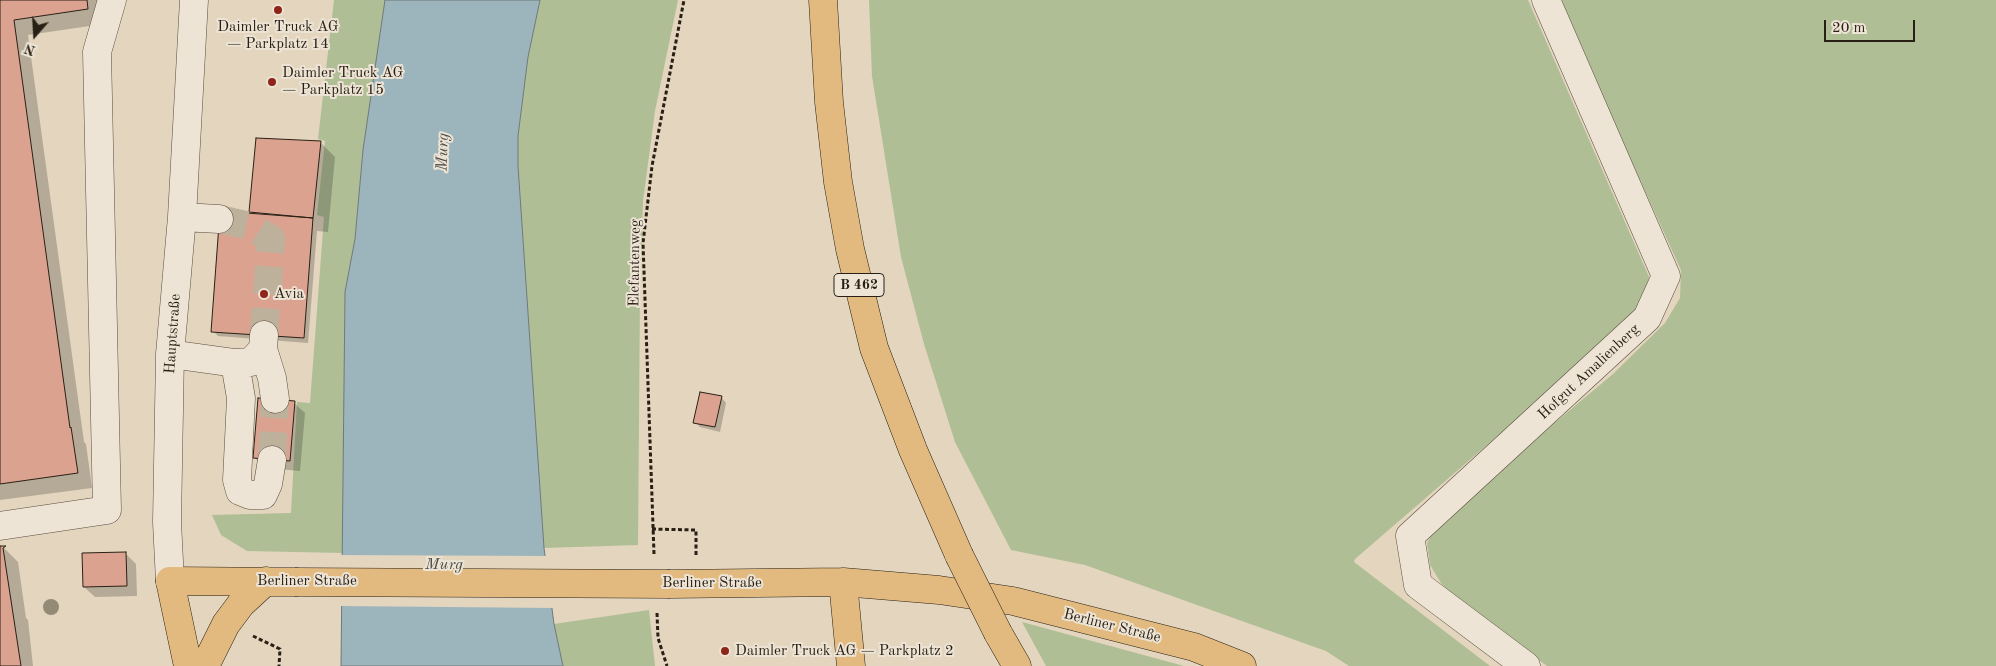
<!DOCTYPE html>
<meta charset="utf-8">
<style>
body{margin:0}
#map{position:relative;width:1996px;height:666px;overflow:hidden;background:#e3d5be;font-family:"Old Standard TT",serif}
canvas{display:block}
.north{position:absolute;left:10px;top:10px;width:50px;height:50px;-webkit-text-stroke:4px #ede4d5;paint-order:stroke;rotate:199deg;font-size:14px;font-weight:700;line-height:20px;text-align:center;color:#292015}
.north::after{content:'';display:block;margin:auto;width:18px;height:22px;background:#292015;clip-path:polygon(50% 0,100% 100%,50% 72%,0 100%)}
.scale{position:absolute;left:1824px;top:20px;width:91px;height:22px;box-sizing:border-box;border:2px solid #292015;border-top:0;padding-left:6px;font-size:15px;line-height:18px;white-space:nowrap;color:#292015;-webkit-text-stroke:4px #ede4d5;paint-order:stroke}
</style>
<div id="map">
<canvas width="1996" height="666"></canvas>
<div class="north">N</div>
<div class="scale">20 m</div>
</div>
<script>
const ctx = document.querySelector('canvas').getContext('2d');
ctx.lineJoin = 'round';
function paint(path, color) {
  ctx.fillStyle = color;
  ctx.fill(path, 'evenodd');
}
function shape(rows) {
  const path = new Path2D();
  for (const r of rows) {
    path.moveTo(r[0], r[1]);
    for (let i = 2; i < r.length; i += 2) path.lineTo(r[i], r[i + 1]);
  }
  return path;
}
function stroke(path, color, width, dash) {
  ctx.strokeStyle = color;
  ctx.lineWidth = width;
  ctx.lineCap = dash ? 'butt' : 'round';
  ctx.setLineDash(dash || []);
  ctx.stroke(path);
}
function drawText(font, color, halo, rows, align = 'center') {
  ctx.font = font + ' "Old Standard TT",serif';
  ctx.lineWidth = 4;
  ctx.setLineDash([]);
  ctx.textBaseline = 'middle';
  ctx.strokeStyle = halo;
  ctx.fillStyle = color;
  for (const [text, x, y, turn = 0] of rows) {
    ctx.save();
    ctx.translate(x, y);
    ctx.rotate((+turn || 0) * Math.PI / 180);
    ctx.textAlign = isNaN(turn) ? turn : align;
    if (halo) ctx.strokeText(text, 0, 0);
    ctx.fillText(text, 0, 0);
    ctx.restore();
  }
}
const green = shape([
 [334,0,385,0,363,150,355,239,345,292,343,553,247,551,221,535,212,515,291,513,297,402,310,403,324,217,317,215,325,141,318,139],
 [540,0,678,0,655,111,643,201,640,291,638,545,544,548,518,166,518,136,528,57],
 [869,0,1528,0,1649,277,1642,308,1619,331,1355,559,1354,562,1490,666,1349,666,1326,651,1085,565,1011,550,955,442,924,344,901,257,872,76],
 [1558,0,1996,0,1996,666,1547,666,1455,597,1441,583,1430,565,1427,543,1441,518,1613,374,1665,323,1680,298,1681,270],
 [649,610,655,666,563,666,554,624],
 [1022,622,1184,666,1046,666]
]);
const water = shape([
 [385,0,540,0,528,57,518,136,518,166,544,548,554,624,563,666,341,666,345,292,355,239,363,150,385,0]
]);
const pier = shape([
 [340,555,547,556,554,608,339,606]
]);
const shadow = shape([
 [0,0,100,0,103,24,28,35,84,442,86,444,92,488,0,500],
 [320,142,335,157,328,232,317,231,308,343,218,336,213,331,253,214,250,212],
 [721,397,726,403,720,432,700,427,695,422],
 [294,403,305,413,300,471,265,468,255,458],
 [3,547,18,562,26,618,28,620,33,666,0,666,0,548],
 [125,553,136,564,137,596,95,597,84,587]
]);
const building = shape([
 [0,0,87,0,88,9,14,20,70,428,71,427,78,473,0,484,0,0],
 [256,138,321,141,313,218,249,212,256,138],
 [220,211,313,218,304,338,211,332,220,211],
 [700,392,722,396,715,427,693,423,700,392],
 [258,398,295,401,290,461,253,458,258,398],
 [0,546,6,546,3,548,21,666,0,666,0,546],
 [126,552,127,586,83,587,82,553,126,552]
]);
const minorTunnel = shape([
 [219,219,250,226,271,239,264,335],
 [272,460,275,399]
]);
const path = shape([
 [652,529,696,530,696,556],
 [654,554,643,243,652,166,684,0],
 [657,613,658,638,667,666],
 [253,636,280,649,279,666]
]);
const minor = shape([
 [182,217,219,219],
 [263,349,272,378,275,399],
 [170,354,235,363,251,362,263,349,264,335],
 [235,363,241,398,237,480,240,491,250,495,263,495,268,484,272,460],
 [0,526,107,510,97,52,112,0],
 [170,581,167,522,170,354,182,217,194,0],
 [1526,666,1418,585,1410,536,1647,318,1666,276,1546,0]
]);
const major = shape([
 [823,0,829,102,838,182,850,249,874,348,913,450,959,555],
 [843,582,851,666],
 [670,584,843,582,939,590,1013,601,1194,647,1242,666],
 [998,633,1017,666],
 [188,666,170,581,295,582],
 [205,666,226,624,241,604,266,581]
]);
const majorBridge = shape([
 [959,555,998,633],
 [295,582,670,584]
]);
const trees = [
 [51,607]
];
const markers = [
 [278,10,5,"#8f2418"],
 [272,82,5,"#8f2418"],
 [264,294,5,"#8f2418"],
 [725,651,5,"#8f2418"]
];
const shields = [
 [859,285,50]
];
const shieldNames = [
 ["B 462",859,285]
];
const poiNames = [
 ["Daimler Truck AG",278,27,"center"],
 ["− Parkplatz 14",278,44,"center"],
 ["Daimler Truck AG",282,73],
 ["− Parkplatz 15",282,90],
 ["Avia",274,294],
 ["Daimler Truck AG − Parkplatz 2",735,651]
];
const streetNames = [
 ["Elefantenweg",635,263,-89],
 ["Hauptstraße",173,334,-86],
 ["Hofgut Amalienberg",1589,372,-43],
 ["Berliner Straße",307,581],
 ["Berliner Straße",712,583],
 ["Berliner Straße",1112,626,14]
];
const waterNames = [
 ["Murg",443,152,-88],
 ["Murg",444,565]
];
paint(green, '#afbe95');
paint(water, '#9cb5bd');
stroke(water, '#6e797a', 1);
paint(pier, '#e3d5be');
paint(shadow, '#0003');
paint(building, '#dca290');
stroke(building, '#292015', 1);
stroke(minorTunnel, '#beb19c', 28, [28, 14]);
stroke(minor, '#584d3f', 29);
stroke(major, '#292015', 29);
stroke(path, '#292015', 3, [4, 2.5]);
stroke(minor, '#ede4d5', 28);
stroke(major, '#e2ba7f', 28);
stroke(majorBridge, '#292015', 29, []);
stroke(majorBridge, '#e2ba7f', 28);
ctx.fillStyle = '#938b76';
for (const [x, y] of trees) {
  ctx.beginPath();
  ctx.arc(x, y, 8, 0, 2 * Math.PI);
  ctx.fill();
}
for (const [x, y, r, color] of markers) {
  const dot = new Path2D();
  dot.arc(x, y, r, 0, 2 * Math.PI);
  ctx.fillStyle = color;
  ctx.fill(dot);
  stroke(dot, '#ede4d5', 2);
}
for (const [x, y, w] of shields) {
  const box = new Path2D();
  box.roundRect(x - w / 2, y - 11.5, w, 23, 4);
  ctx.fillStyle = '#ede4d5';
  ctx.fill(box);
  stroke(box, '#292015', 1);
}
drawText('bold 14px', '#292015', null, shieldNames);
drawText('15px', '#292015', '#ede4d5', poiNames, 'left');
drawText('15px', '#292015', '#ede4d5', streetNames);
drawText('italic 16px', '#4c4d47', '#ede4d5', waterNames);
</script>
